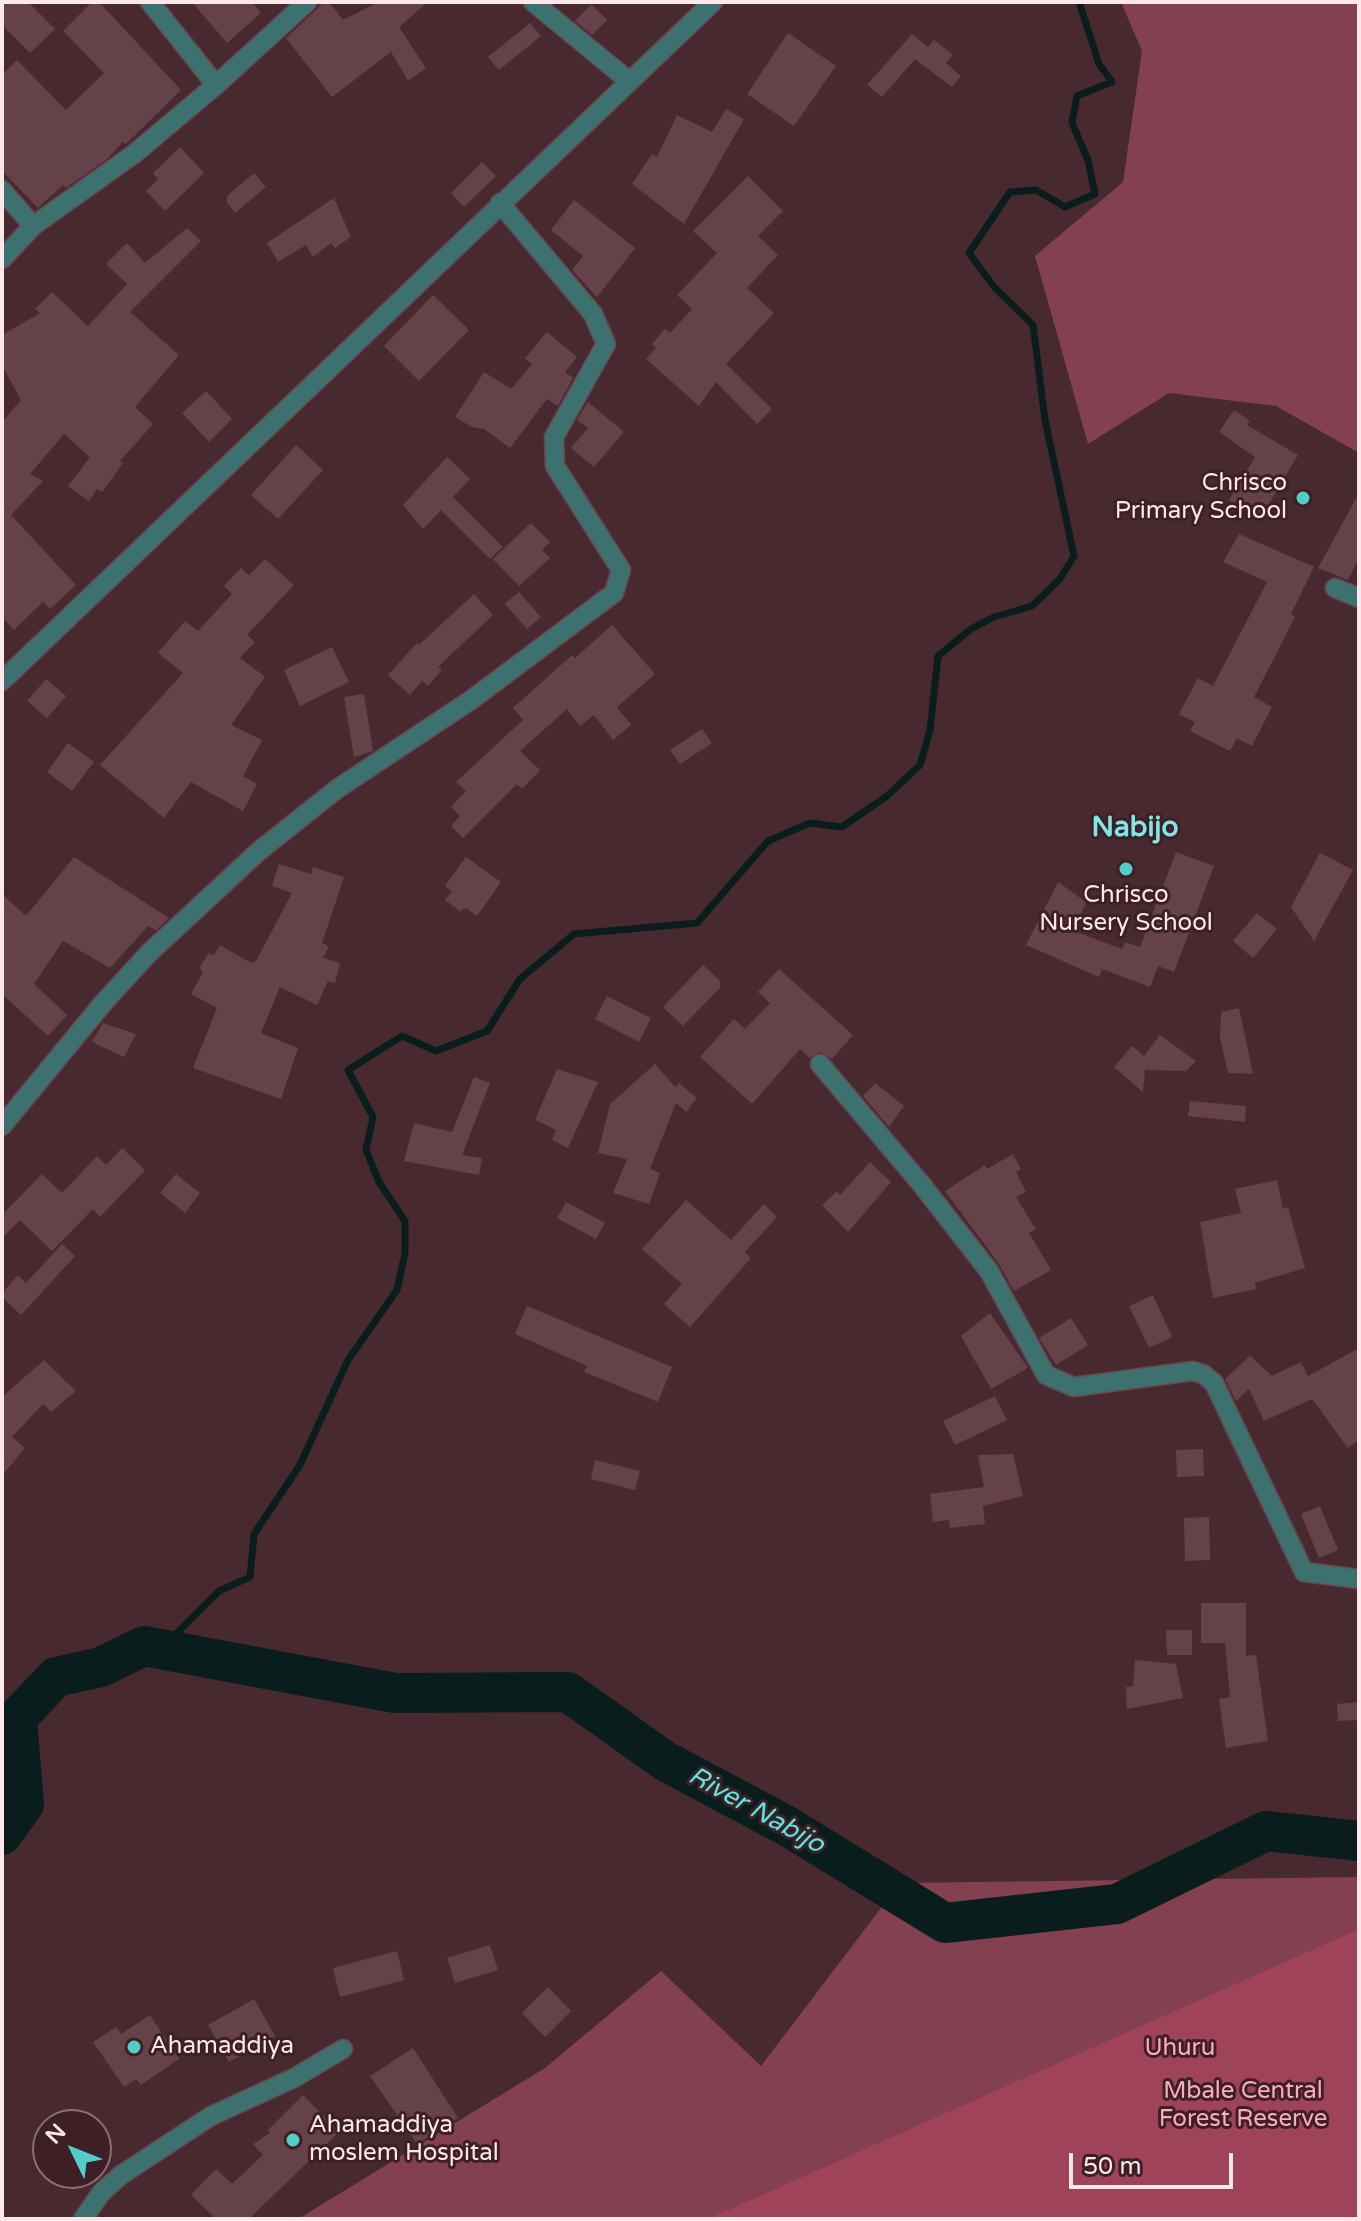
<!DOCTYPE html>
<style>
body{margin:0}
#map{position:relative;width:1361px;height:2221px;overflow:hidden;background:#492930;font-family:"Varela Round",sans-serif}
canvas{display:block}
.frame{position:absolute;inset:0;border:4px solid #fde7eb;pointer-events:none}
.north{position:absolute;left:32px;top:2109px;width:80px;height:80px;box-sizing:border-box;background:#3e1f26;border:2px solid #8a6f75;border-radius:50%;rotate:313deg;font-size:22px;font-weight:700;line-height:32px;text-align:center;color:#fde7eb}
.north::after{content:'';display:block;margin:auto;width:28px;height:36px;background:#53cdc9;clip-path:polygon(50% 0,100% 100%,50% 72%,0 100%)}
.scale{position:absolute;left:1069px;top:2153px;width:164px;height:36px;box-sizing:border-box;border:4px solid #fde7eb;border-top:0;padding-left:10px;font-size:24px;line-height:28px;white-space:nowrap;color:#fde7eb;-webkit-text-stroke:6px #3e1f26;paint-order:stroke}
</style>
<div id="map">
<canvas width="1361" height="2221"></canvas>
<div class="frame"></div>
<div class="north">N</div>
<div class="scale">50 m</div>
</div>
<script>
const ctx = document.querySelector('canvas').getContext('2d');
ctx.lineJoin = 'round';
function paint(path, color) {
  ctx.fillStyle = color;
  ctx.fill(path, 'evenodd');
}
function shape(rows) {
  const path = new Path2D();
  for (const r of rows) {
    path.moveTo(r[0], r[1]);
    for (let i = 2; i < r.length; i += 2) path.lineTo(r[i], r[i + 1]);
  }
  return path;
}
function stroke(path, color, width, dash) {
  ctx.strokeStyle = color;
  ctx.lineWidth = width;
  ctx.lineCap = dash ? 'butt' : 'round';
  ctx.setLineDash(dash || []);
  ctx.stroke(path);
}
function drawText(font, color, halo, rows, align = 'center') {
  ctx.font = font + ' "Varela Round",sans-serif';
  ctx.lineWidth = 6;
  ctx.setLineDash([]);
  ctx.textBaseline = 'middle';
  ctx.strokeStyle = halo;
  ctx.fillStyle = color;
  for (const [text, x, y, turn = 0] of rows) {
    ctx.save();
    ctx.translate(x, y);
    ctx.rotate((+turn || 0) * Math.PI / 180);
    ctx.textAlign = isNaN(turn) ? turn : align;
    if (halo) ctx.strokeText(text, 0, 0);
    ctx.fillText(text, 0, 0);
    ctx.restore();
  }
}
const green = shape([
 [1121,2,1359,2,1359,453,1276,406,1169,393,1088,444,1035,256,1123,182,1142,51],
 [1359,1877,1359,2219,298,2219,545,2068,661,1971,761,2066,900,1883]
]);
const forest = shape([
 [1359,1929,1359,2219,708,2219]
]);
const stream = shape([
 [161,1649,219,1591,250,1577,254,1534,300,1465,348,1360,397,1290,405,1253,405,1221,379,1182,366,1150,373,1117,348,1070,402,1036,436,1051,487,1031,520,979,574,934,697,923,768,841,810,823,842,827,887,796,920,765,930,730,938,656,971,629,994,617,1032,606,1060,579,1074,556,1045,420,1033,325,995,288,969,253,1010,192,1036,190,1065,207,1095,194,1088,160,1072,123,1077,96,1112,82,1099,64,1079,2]
]);
const river = shape([
 [2,1835,24,1804,17,1718,56,1677,101,1667,144,1646,395,1693,568,1692,665,1761,787,1826,945,1923,1117,1904,1266,1831,1359,1841]
]);
const building = shape([
 [2,2,28,2,55,29,30,53,2,25],
 [92,2,99,2,181,90,126,144,123,142,106,160,66,188,63,185,38,208,2,171,2,75,17,60,66,110,104,73,63,31],
 [192,2,252,2,261,13,227,43],
 [324,2,329,2,343,20,379,2,428,2,399,27,426,68,408,81,391,52,332,97,286,38],
 [591,4,607,20,592,35,575,21],
 [530,23,541,36,499,70,488,57],
 [788,33,836,66,794,126,747,94],
 [912,34,928,47,934,40,953,55,946,63,961,76,952,87,915,59,882,97,867,85],
 [726,109,744,119,684,224,632,184,652,154,657,157,677,115,712,132],
 [180,147,204,173,165,211,146,191,158,179,153,173],
 [482,162,496,176,464,207,451,193],
 [254,173,266,187,235,213,227,202,227,196],
 [748,176,783,211,758,236,778,255,747,288,774,313,726,364,772,409,757,424,716,382,699,406,646,359,656,348,652,344,665,329,670,333,692,309,677,295,717,253,693,231],
 [334,198,351,237,335,248,331,243,313,257,306,245,278,262,267,243],
 [574,200,635,248,597,297,572,270,583,256,551,230],
 [187,228,201,241,130,312,179,355,135,407,153,424,120,461,123,463,102,492,97,489,89,501,68,486,90,457,64,434,30,474,43,481,11,515,76,585,50,609,43,602,14,630,2,617,2,422,21,400,2,365,2,335,40,313,35,309,52,292,88,326,127,284,106,264,127,243,145,263],
 [433,295,469,330,419,381,384,346],
 [547,332,577,357,565,372,573,378,558,406,547,399,510,448,484,429,472,427,455,417,484,372,511,389,532,364,525,358],
 [206,391,232,419,209,442,182,413],
 [588,402,624,432,594,467,571,448,588,428,577,420],
 [1234,410,1250,421,1247,425,1298,455,1260,519,1229,500,1255,457,1219,432],
 [296,445,323,470,278,519,251,495],
 [447,457,470,479,453,497,503,547,490,559,441,510,423,529,403,505],
 [1359,493,1359,558,1348,580,1318,568],
 [531,523,550,542,542,550,550,558,519,586,493,559],
 [1239,534,1314,567,1291,614,1295,617,1254,697,1272,707,1252,746,1237,738,1230,751,1190,731,1195,722,1179,714,1198,678,1213,686,1267,582,1223,562],
 [265,559,294,585,247,635,255,642,240,658,265,677,231,725,262,740,243,776,257,784,243,811,191,782,164,818,100,765,183,673,158,653,185,621,198,631,232,594,224,586,241,568,249,575],
 [519,592,541,617,527,629,505,604],
 [474,594,493,615,438,667,442,670,428,686,422,681,410,695,388,675,417,643,419,645],
 [612,625,655,674,617,707,631,725,613,740,594,715,580,726,567,709,520,751,540,770,522,789,517,784,463,838,451,826,460,816,451,807,466,791,456,782,523,720,513,708,572,655,575,658],
 [332,647,349,682,300,706,284,670],
 [46,679,66,696,47,718,27,701],
 [364,694,373,751,354,757,344,697],
 [702,729,712,743,680,764,670,750],
 [68,743,94,762,72,791,47,772],
 [1176,852,1214,866,1174,972,1158,966,1150,987,1102,969,1099,977,1026,945,1058,882,1086,902,1074,931,1122,949,1125,942,1140,947],
 [1320,853,1353,870,1314,941,1291,907],
 [74,857,169,918,156,930,148,926,110,968,63,941,34,984,67,1015,48,1036,2,994,2,894,26,916],
 [466,857,501,882,477,916,466,908,460,911,445,900,452,891,445,886],
 [279,864,311,874,313,867,344,877,322,943,329,946,323,958,340,963,335,983,328,981,317,1005,280,987,261,1033,298,1048,281,1099,193,1068,217,1008,191,994,203,972,199,968,208,954,214,955,220,945,251,963,256,961,292,893,272,886],
 [1257,913,1277,929,1253,958,1233,941],
 [703,965,720,981,720,988,683,1026,663,1007],
 [779,969,853,1035,832,1059,819,1052,810,1058,800,1049,752,1104,700,1057,734,1019,745,1029,770,1003,758,992],
 [607,996,651,1018,639,1042,595,1019],
 [1239,1008,1253,1074,1228,1073,1220,1038,1221,1012],
 [103,1023,136,1034,124,1057,92,1042],
 [1160,1035,1196,1061,1186,1071,1145,1070,1143,1092,1114,1067,1132,1046,1144,1056],
 [655,1064,675,1087,679,1083,697,1098,686,1112,676,1103,650,1169,660,1173,649,1204,613,1193,627,1159,598,1153,610,1104],
 [557,1069,598,1082,568,1148,552,1140,556,1130,535,1120],
 [474,1077,490,1083,462,1155,482,1158,479,1175,404,1161,414,1123,452,1132],
 [875,1083,904,1106,889,1127,863,1096],
 [1190,1101,1246,1106,1245,1122,1188,1116],
 [122,1148,145,1170,100,1217,93,1209,52,1251,20,1220,2,1238,2,1215,42,1174,62,1193,97,1156,106,1165],
 [1013,1154,1021,1169,1016,1172,1026,1192,1016,1197,1036,1229,1029,1233,1051,1270,1014,1291,999,1264,945,1191,985,1165,987,1169],
 [870,1162,891,1182,848,1232,822,1205,837,1191,840,1195],
 [176,1174,200,1193,185,1213,160,1193],
 [1277,1180,1283,1209,1288,1207,1305,1268,1255,1283,1256,1289,1213,1298,1200,1222,1241,1213,1235,1189],
 [686,1200,731,1240,764,1204,777,1217,745,1252,751,1258,690,1327,664,1304,682,1284,642,1249],
 [566,1202,605,1223,596,1239,557,1218],
 [62,1244,75,1256,21,1315,2,1297,2,1293,18,1275,26,1283],
 [1153,1295,1172,1337,1149,1348,1129,1306],
 [527,1306,672,1367,658,1402,584,1372,587,1366,515,1334],
 [990,1313,1028,1368,991,1389,961,1336],
 [1071,1318,1088,1345,1056,1365,1039,1338],
 [1359,1348,1359,1440,1348,1448,1312,1399,1264,1421,1249,1389,1236,1401,1225,1379,1250,1356,1272,1376,1301,1362,1308,1376],
 [44,1360,76,1391,51,1412,43,1404,12,1437,25,1448,2,1476,2,1397],
 [995,1396,1007,1420,955,1445,943,1421],
 [1203,1449,1204,1476,1177,1477,1176,1450],
 [1013,1454,1023,1496,983,1506,985,1524,950,1528,949,1520,933,1522,930,1494,984,1487,978,1455],
 [595,1460,640,1471,635,1490,591,1479],
 [1320,1506,1338,1550,1319,1558,1301,1514],
 [1209,1517,1210,1560,1185,1561,1184,1518],
 [1201,1603,1246,1603,1246,1656,1256,1655,1268,1741,1226,1748,1219,1699,1230,1697,1225,1643,1201,1643],
 [1166,1630,1192,1630,1192,1655,1167,1655],
 [1135,1660,1176,1664,1183,1698,1127,1709,1126,1687,1133,1686],
 [1359,1702,1359,1720,1338,1721,1337,1704],
 [490,1945,498,1970,455,1983,447,1958],
 [397,1951,404,1980,340,1997,333,1968],
 [548,1987,571,2011,545,2037,522,2013],
 [254,1999,275,2036,229,2062,208,2025],
 [150,2015,179,2059,141,2085,136,2079,124,2087,93,2042,116,2027,121,2034],
 [413,2048,458,2118,417,2144,370,2076],
 [303,2095,339,2132,249,2219,216,2219,191,2195,216,2169,232,2184,263,2155,253,2144,270,2133,268,2130]
]);
const street = shape([
 [533,2,629,81],
 [216,85,307,2],
 [2,190,33,226,2,259],
 [33,226,134,154,216,85,150,2],
 [1335,588,1359,598],
 [2,681,713,2],
 [820,1064,922,1185,989,1271,1046,1375,1074,1387,1192,1371,1203,1374,1214,1383,1304,1572,1359,1579],
 [2,1126,104,1002,149,953,259,851,337,789,471,700,614,593,621,570,555,466,554,437,606,344,593,314,500,203],
 [83,2219,101,2193,121,2175,211,2116,294,2078,343,2049]
]);
const markers = [
 [1303,498,8,"#53cdc9"],
 [1126,869,8,"#53cdc9"],
 [134,2047,8,"#53cdc9"],
 [293,2140,8,"#53cdc9"]
];
const poiNames = [
 ["Chrisco",1287,484,"right"],
 ["Primary School",1287,512,"right"],
 ["Chrisco",1126,896,"center"],
 ["Nursery School",1126,924,"center"],
 ["Ahamaddiya",150,2047],
 ["Ahamaddiya",309,2126],
 ["moslem Hospital",309,2154]
];
const parkNames = [
 ["Uhuru",1180,2049],
 ["Mbale Central",1243,2092],
 ["Forest Reserve",1243,2120]
];
const waterNames = [
 ["River Nabijo",756,1811,29]
];
const quarterNames = [
 ["Nabijo",1135,829]
];
paint(green, '#824050');
paint(forest, '#9f435b');
stroke(stream, '#0a1d1d', 7);
stroke(river, '#0a1d1d', 40);
paint(building, '#654249');
stroke(street, '#66474e', 21);
stroke(street, '#3d716f', 18);
for (const [x, y, r, color] of markers) {
  const dot = new Path2D();
  dot.arc(x, y, r, 0, 2 * Math.PI);
  ctx.fillStyle = color;
  ctx.fill(dot);
  stroke(dot, '#3e1f26', 3);
}
drawText('24px', '#fde7eb', '#3e1f26', poiNames, 'left');
drawText('24px', '#f9acbb', '#3e1f26', parkNames);
drawText('italic 26px', '#55e8e3', '#3e1f26', waterNames);
drawText('bold 28px', '#7de8e4', '#3e1f26', quarterNames);
</script>
